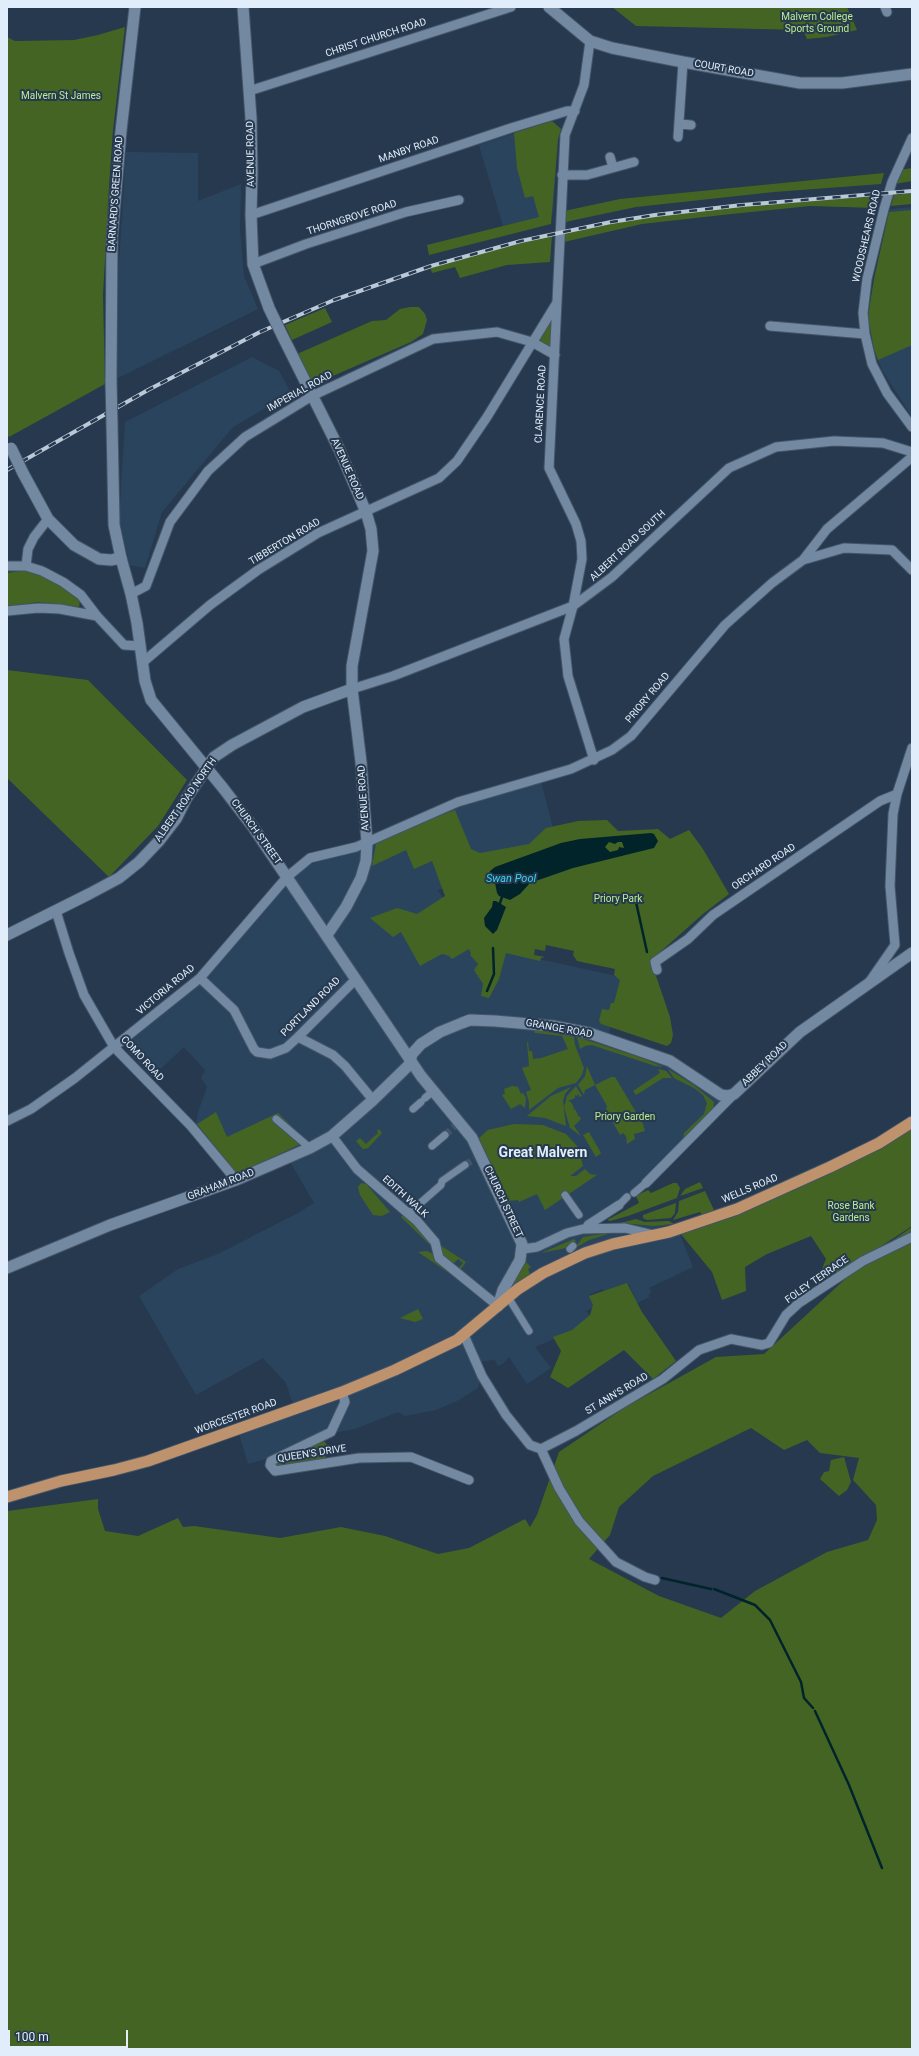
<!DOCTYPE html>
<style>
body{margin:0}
#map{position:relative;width:919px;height:2056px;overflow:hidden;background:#26394e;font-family:Roboto,sans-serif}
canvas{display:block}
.frame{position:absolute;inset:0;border:8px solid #e1edfa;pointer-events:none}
.scale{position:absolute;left:8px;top:2030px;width:120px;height:18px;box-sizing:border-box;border:2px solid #e1edfa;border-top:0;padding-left:5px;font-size:12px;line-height:14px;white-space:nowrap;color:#e1edfa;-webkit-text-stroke:3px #26394e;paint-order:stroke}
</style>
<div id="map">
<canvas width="919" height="2056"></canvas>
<div class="frame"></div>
<div class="scale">100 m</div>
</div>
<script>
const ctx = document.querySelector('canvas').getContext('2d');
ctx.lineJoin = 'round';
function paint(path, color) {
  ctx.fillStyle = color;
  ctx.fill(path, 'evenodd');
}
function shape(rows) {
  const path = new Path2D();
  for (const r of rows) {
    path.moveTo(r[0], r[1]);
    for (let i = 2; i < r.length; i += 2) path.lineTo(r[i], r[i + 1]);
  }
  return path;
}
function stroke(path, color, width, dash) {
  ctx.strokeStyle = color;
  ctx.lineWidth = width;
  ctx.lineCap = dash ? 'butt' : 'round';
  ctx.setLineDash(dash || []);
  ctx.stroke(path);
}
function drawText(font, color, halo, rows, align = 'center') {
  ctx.font = font + ' Roboto,sans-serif';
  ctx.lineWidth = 4;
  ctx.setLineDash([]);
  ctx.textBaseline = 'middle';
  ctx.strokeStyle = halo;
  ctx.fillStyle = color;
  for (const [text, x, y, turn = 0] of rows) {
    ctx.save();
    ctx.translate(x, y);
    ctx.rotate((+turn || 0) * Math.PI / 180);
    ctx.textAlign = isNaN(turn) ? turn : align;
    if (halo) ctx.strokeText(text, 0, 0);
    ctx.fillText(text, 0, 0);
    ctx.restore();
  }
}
const built = shape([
 [552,121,561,129,558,139,553,214,503,226,479,145],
 [126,152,198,153,198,201,241,184,240,230,244,276,258,309,118,378,116,311],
 [912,207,912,417,882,370,874,349,868,317,874,279,890,209],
 [252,357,279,371,291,393,233,427,162,512,145,568,130,565,119,521,125,422],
 [541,781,554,832,449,889,439,889,438,891,444,899,422,922,398,922,422,965,438,956,437,953,469,948,475,955,478,967,503,951,621,977,607,1042,662,1061,719,1099,722,1107,636,1194,596,1220,600,1225,676,1225,693,1267,649,1288,651,1292,648,1296,650,1297,637,1303,629,1284,604,1293,603,1289,590,1294,595,1307,586,1311,590,1316,573,1331,535,1347,551,1368,527,1384,509,1357,504,1363,498,1366,495,1360,475,1362,481,1378,478,1388,459,1400,436,1410,405,1416,398,1412,355,1429,333,1433,284,1454,248,1464,239,1434,296,1414,286,1383,263,1358,196,1395,139,1296,178,1269,218,1254,298,1213,314,1203,285,1153,238,1173,196,1124,198,1112,207,1087,201,1078,205,1070,184,1047,152,1077,129,1053,127,1048,127,1041,194,985,284,885,295,878,297,873,304,867,438,814]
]);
const green = shape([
 [612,7,847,7,857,30,827,37,807,39,803,30,636,26],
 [125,27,113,130,109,186,103,295,105,384,9,437,7,434,7,37,15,41,74,40,98,35],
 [552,121,561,129,558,139,551,224,429,255,427,245,539,217,533,196,525,198,517,168,514,133],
 [912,168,912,181,895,184,900,170],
 [884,173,881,184,774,192,636,207,565,222,564,211,620,199],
 [912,193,912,204,891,206,894,195],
 [878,196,876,208,810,206,722,215,642,224,564,242,564,233,612,223,699,210],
 [912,210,912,345,878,360,874,349,868,317,874,279,889,212],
 [552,235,550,262,507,265,460,278,455,267,432,273,430,267],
 [410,307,419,307,425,314,427,320,423,334,411,342,312,385,297,354,372,321,386,320,400,309],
 [325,308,332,322,292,340,285,325],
 [552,320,552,349,538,341],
 [26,570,50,579,80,598,79,609,38,602,7,607,7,573],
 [7,670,88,680,187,780,158,826,109,877,7,778],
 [455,810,471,849,480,853,529,844,546,828,578,821,607,820,618,831,658,829,670,839,689,830,703,849,729,894,703,914,659,953,654,970,670,1017,673,1035,671,1043,667,1046,601,1024,599,1021,602,1009,609,1010,611,1003,614,1003,620,980,614,975,615,969,577,961,573,955,574,951,546,945,545,951,535,949,534,955,545,957,541,958,540,961,506,953,499,979,489,998,481,996,483,984,474,970,478,964,470,955,471,954,469,949,452,959,449,956,442,954,420,966,401,932,393,937,370,918,397,908,417,914,445,896,432,861,414,869,406,850,372,866,376,844,416,825],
 [533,1029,574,1037,575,1045,584,1068,582,1075,576,1083,558,1088,529,1110,529,1102,526,1092,531,1090,522,1068,529,1066,527,1042,528,1042,529,1051,532,1051,533,1059,541,1058,568,1049,562,1036,535,1033],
 [577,1037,645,1059,663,1067,655,1066,592,1045,585,1046,580,1049],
 [587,1066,595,1085,611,1077,615,1077,643,1124,645,1131,634,1134,635,1139,627,1144,626,1136,623,1133,620,1135,610,1117,611,1115,609,1116,607,1113,609,1112,606,1110,607,1106,595,1085,585,1090,584,1095,578,1085,585,1076],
 [658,1069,666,1071,672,1078,663,1078,636,1095,633,1091,660,1073],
 [668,1069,695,1086,714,1102,713,1108,683,1138,684,1133,704,1114,707,1103,703,1095,694,1088,674,1078],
 [512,1086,518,1087,521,1094,523,1093,526,1098,525,1108,520,1104,511,1109,502,1095,505,1094,504,1089],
 [576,1086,582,1096,580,1097,578,1094,577,1096,575,1095,575,1098,568,1101,571,1102,574,1108,573,1110,575,1109,578,1115,577,1116,579,1116,581,1119,574,1126,581,1136,570,1128,564,1107,567,1096],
 [571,1087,565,1094,563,1101,566,1126,545,1118,527,1116,551,1096],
 [216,1112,227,1137,278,1113,307,1141,237,1174,197,1124],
 [514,1124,543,1125,566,1134,578,1147,583,1166,570,1176,576,1176,585,1169,590,1174,597,1175,545,1210,537,1194,519,1202,518,1200,509,1201,479,1138,488,1130],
 [912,1125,912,1226,813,1291,826,1259,811,1236,767,1254,745,1267,746,1291,722,1300,712,1272,680,1233],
 [379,1129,382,1133,368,1148,363,1149,356,1141,360,1138,366,1144,378,1133,377,1131],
 [589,1132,601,1153,596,1157,583,1135],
 [700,1182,703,1188,680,1196,685,1189],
 [361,1183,366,1184,390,1212,382,1216,373,1215,360,1195,358,1187],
 [673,1183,677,1183,680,1188,677,1198,628,1216,610,1221,607,1220,639,1203,636,1196,648,1190,651,1193],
 [705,1191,714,1210,702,1215,700,1212,673,1220,678,1212,679,1201],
 [676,1203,675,1213,671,1218,647,1220,643,1218,643,1215],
 [406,1213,432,1245,431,1246,401,1217],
 [636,1219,645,1222,669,1221,674,1224,653,1226,620,1223],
 [912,1227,912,2049,7,2049,7,1511,98,1499,98,1509,105,1531,138,1536,178,1518,183,1527,194,1526,280,1538,341,1527,385,1536,438,1554,469,1548,525,1519,530,1527,537,1515,559,1452,624,1408,716,1357,764,1354,869,1257],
 [751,1428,784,1450,807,1440,820,1453,859,1458,853,1480,876,1505,877,1520,868,1540,827,1552,755,1591,721,1618,659,1596,589,1559,610,1535,619,1507,653,1476],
 [614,1232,589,1240,575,1248,583,1237],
 [574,1239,576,1241,566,1248,541,1253],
 [440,1245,466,1262,460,1270,458,1269,463,1263,458,1259,452,1265,440,1253],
 [427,1251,433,1254,449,1273,418,1252],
 [568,1255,569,1256,512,1288,509,1287,526,1262,531,1267,528,1269,530,1274],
 [627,1283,642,1312,676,1361,653,1379,624,1350,568,1388,550,1377,561,1351,553,1337,572,1330,590,1315,593,1305,589,1296],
 [418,1309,423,1319,415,1322,400,1318],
 [324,1441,329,1447,324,1461,277,1468,274,1461],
 [844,1457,851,1482,847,1490,839,1496,820,1479,824,1472,829,1471,831,1460]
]);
const water = shape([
 [651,833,654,834,658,841,654,848,573,868,530,883,520,894,510,900,499,896,497,893,495,883,489,877,490,871,495,867,561,843,580,839],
 [609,842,615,844,618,842,622,842,624,848,619,847,618,850,610,852,605,847],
 [493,901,496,901,506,907,497,930,493,934,485,926,484,918,492,907]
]);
const stream = shape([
 [636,902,647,952],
 [500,903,502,897],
 [487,991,494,974,493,948],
 [662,1578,711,1589],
 [714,1589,755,1605,770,1620,801,1682,804,1698,813,1708],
 [815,1711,849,1785,882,1868]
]);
const pedestrianTunnel = shape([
 [445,1135,455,1126],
 [465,1165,474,1159]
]);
const pedestrian = shape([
 [425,1098,433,1091],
 [413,1109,421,1102],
 [276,1119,310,1148],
 [432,1146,445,1135],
 [634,1193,646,1183],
 [565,1195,579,1215],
 [619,1205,627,1197],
 [409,1213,441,1185,442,1181,465,1165],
 [570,1249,573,1246],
 [508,1297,529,1331]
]);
const minor = shape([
 [885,7,887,12],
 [590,41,584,85,565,135,549,468,576,524,581,541,582,559,573,606,564,639,568,676,594,760],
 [249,91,511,7],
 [680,124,691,125],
 [678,137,683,62],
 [912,138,892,182,884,209,867,279,863,313,865,334,872,364,887,393,912,427],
 [610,157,613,167],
 [562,175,587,175,634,162],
 [251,215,511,128,567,111,575,111],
 [253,264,306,244,406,212,459,200],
 [770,326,865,334],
 [803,560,827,529,912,457],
 [7,566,26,566,42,571,63,582,81,595,97,616],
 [26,566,28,549,34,537,48,519],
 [131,594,146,586,170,522,208,471,245,437,312,396,433,339,497,332,532,342,555,355],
 [7,611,38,608,60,609,97,616,124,645,140,646],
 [142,663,210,605,258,570,318,533,439,478,457,461,487,417,556,304],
 [352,689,393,676,573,606,612,577,729,468,776,447,834,441,883,443,912,452],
 [56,911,69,953,84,995,114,1047,191,1126,236,1180],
 [657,970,655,962,688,939,713,915,880,801,897,794],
 [200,978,234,1010,254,1049,257,1052,270,1054,286,1048,298,1037,356,979],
 [870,981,895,945,890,886,893,814,897,794,912,748],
 [298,1037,333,1055,345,1066,373,1100],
 [7,1121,31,1109,75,1078,200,978,287,877,310,858,356,847,458,802,571,769,612,750,631,736,725,625,772,583,803,560,844,548,892,550,912,570],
 [332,1136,357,1169,417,1221,435,1242,439,1258,498,1306],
 [646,1183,734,1094],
 [587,1229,588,1225,619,1205],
 [523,1249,537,1247,567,1233,583,1229,625,1228,654,1235],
 [464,1335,482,1376,506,1415,530,1445,541,1449,559,1488,579,1521,616,1562,645,1577,655,1580],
 [342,1392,345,1402,331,1432,271,1461,270,1465,275,1471,359,1458,411,1457,469,1480],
 [541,1449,576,1431,663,1379,699,1350,731,1339,762,1345,769,1343,786,1315,799,1303,863,1261,912,1237]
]);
const tertiary = shape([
 [243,7,251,118,252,173,251,215,253,264,269,308],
 [549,7,590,41,612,48,683,62,800,83,842,83,912,74],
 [283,337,339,449,366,512,371,529,373,551,352,666,352,689,361,762,367,843,366,861,361,878,346,907,327,935],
 [23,473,48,519,74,545,99,559,111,560,121,558],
 [7,935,89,894,119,878,139,862,159,841,176,819,186,799,214,757,232,745,303,707,352,689],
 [7,1268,110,1225,236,1180,310,1148,332,1136,373,1100,409,1065,412,1054,421,1044,440,1032,462,1023,470,1020,495,1021,553,1026,589,1033,670,1061,721,1095,728,1096,734,1094,800,1032,912,953]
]);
const secondary = shape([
 [111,381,112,238,121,131,135,7],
 [112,424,114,525,121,558,131,594,137,623,145,681,151,700,223,788,253,827,421,1076,472,1138,522,1244,520,1260,503,1290,498,1306]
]);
const trunk = shape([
 [7,1497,61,1481,114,1470,148,1461,342,1392,395,1370,457,1340,518,1289,543,1273,585,1253,613,1244,669,1232,737,1209,830,1167,879,1143,912,1122]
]);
const rail = shape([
 [7,470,148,390,260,332,334,300,431,266,521,241,611,222,655,215,742,205,912,191]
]);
const tertiaryBridge = shape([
 [269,308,283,337],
 [11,448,23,473]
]);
const secondaryBridge = shape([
 [111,381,112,424]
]);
const parkNames = [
 ["Malvern College",817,17],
 ["Sports Ground",817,29],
 ["Malvern St James",61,96],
 ["Priory Park",618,899],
 ["Priory Garden",625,1117],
 ["Rose Bank",851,1206],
 ["Gardens",851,1218]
];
const streetNames = [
 ["CHRIST CHURCH ROAD",376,38,-18],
 ["COURT ROAD",724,69,10],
 ["MANBY ROAD",409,150,-19],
 ["AVENUE ROAD",251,154,-91],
 ["BARNARD'S GREEN ROAD",116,194,-86],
 ["THORNGROVE ROAD",352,218,-18],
 ["WOODSHEARS ROAD",867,236,-77],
 ["IMPERIAL ROAD",300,392,-29],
 ["CLARENCE ROAD",541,404,-87],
 ["AVENUE ROAD",347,469,66],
 ["TIBBERTON ROAD",285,542,-31],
 ["ALBERT ROAD SOUTH",628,546,-43],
 ["PRIORY ROAD",648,698,-50],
 ["AVENUE ROAD",364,798,-94],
 ["ALBERT ROAD NORTH",186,800,-55],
 ["CHURCH STREET",256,832,54],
 ["ORCHARD ROAD",764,867,-34],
 ["VICTORIA ROAD",166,990,-40],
 ["PORTLAND ROAD",311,1007,-45],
 ["GRANGE ROAD",559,1029,10],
 ["COMO ROAD",142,1059,47],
 ["ABBEY ROAD",765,1064,-44],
 ["GRAHAM ROAD",221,1185,-21],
 ["WELLS ROAD",750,1189,-23],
 ["EDITH WALK",405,1197,42],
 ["CHURCH STREET",503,1202,65],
 ["FOLEY TERRACE",817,1280,-35],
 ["ST ANN'S ROAD",617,1394,-31],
 ["WORCESTER ROAD",236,1417,-20],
 ["QUEEN'S DRIVE",312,1454,-9]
];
const waterNames = [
 ["Swan Pool",511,879]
];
const districtNames = [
 ["Great Malvern",543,1153]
];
paint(built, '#2b445e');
paint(green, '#446423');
paint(water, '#01242b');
stroke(stream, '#01242b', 2.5);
stroke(pedestrianTunnel, '#425468', 7, [7, 3.5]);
stroke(pedestrian, '#445567', 9);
stroke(minor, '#445567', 11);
stroke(tertiary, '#445567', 13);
stroke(secondary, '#445567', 13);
stroke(trunk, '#445567', 13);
stroke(pedestrian, '#7389a1', 7);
stroke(minor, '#7389a1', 9);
stroke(tertiary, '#7389a1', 11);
stroke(secondary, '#7389a1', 11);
stroke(trunk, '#bf926e', 11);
stroke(rail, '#bbc8d7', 4);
stroke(rail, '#26394e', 2.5, [8]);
stroke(tertiaryBridge, '#445567', 13, []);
stroke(secondaryBridge, '#445567', 13, []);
stroke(tertiaryBridge, '#7389a1', 11);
stroke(secondaryBridge, '#7389a1', 11);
drawText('10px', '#bbed8f', '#26394e', parkNames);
drawText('10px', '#e1edfa', '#26394e', streetNames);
drawText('italic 11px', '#32d6f4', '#26394e', waterNames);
drawText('bold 14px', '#e1edfa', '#26394e', districtNames);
</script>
